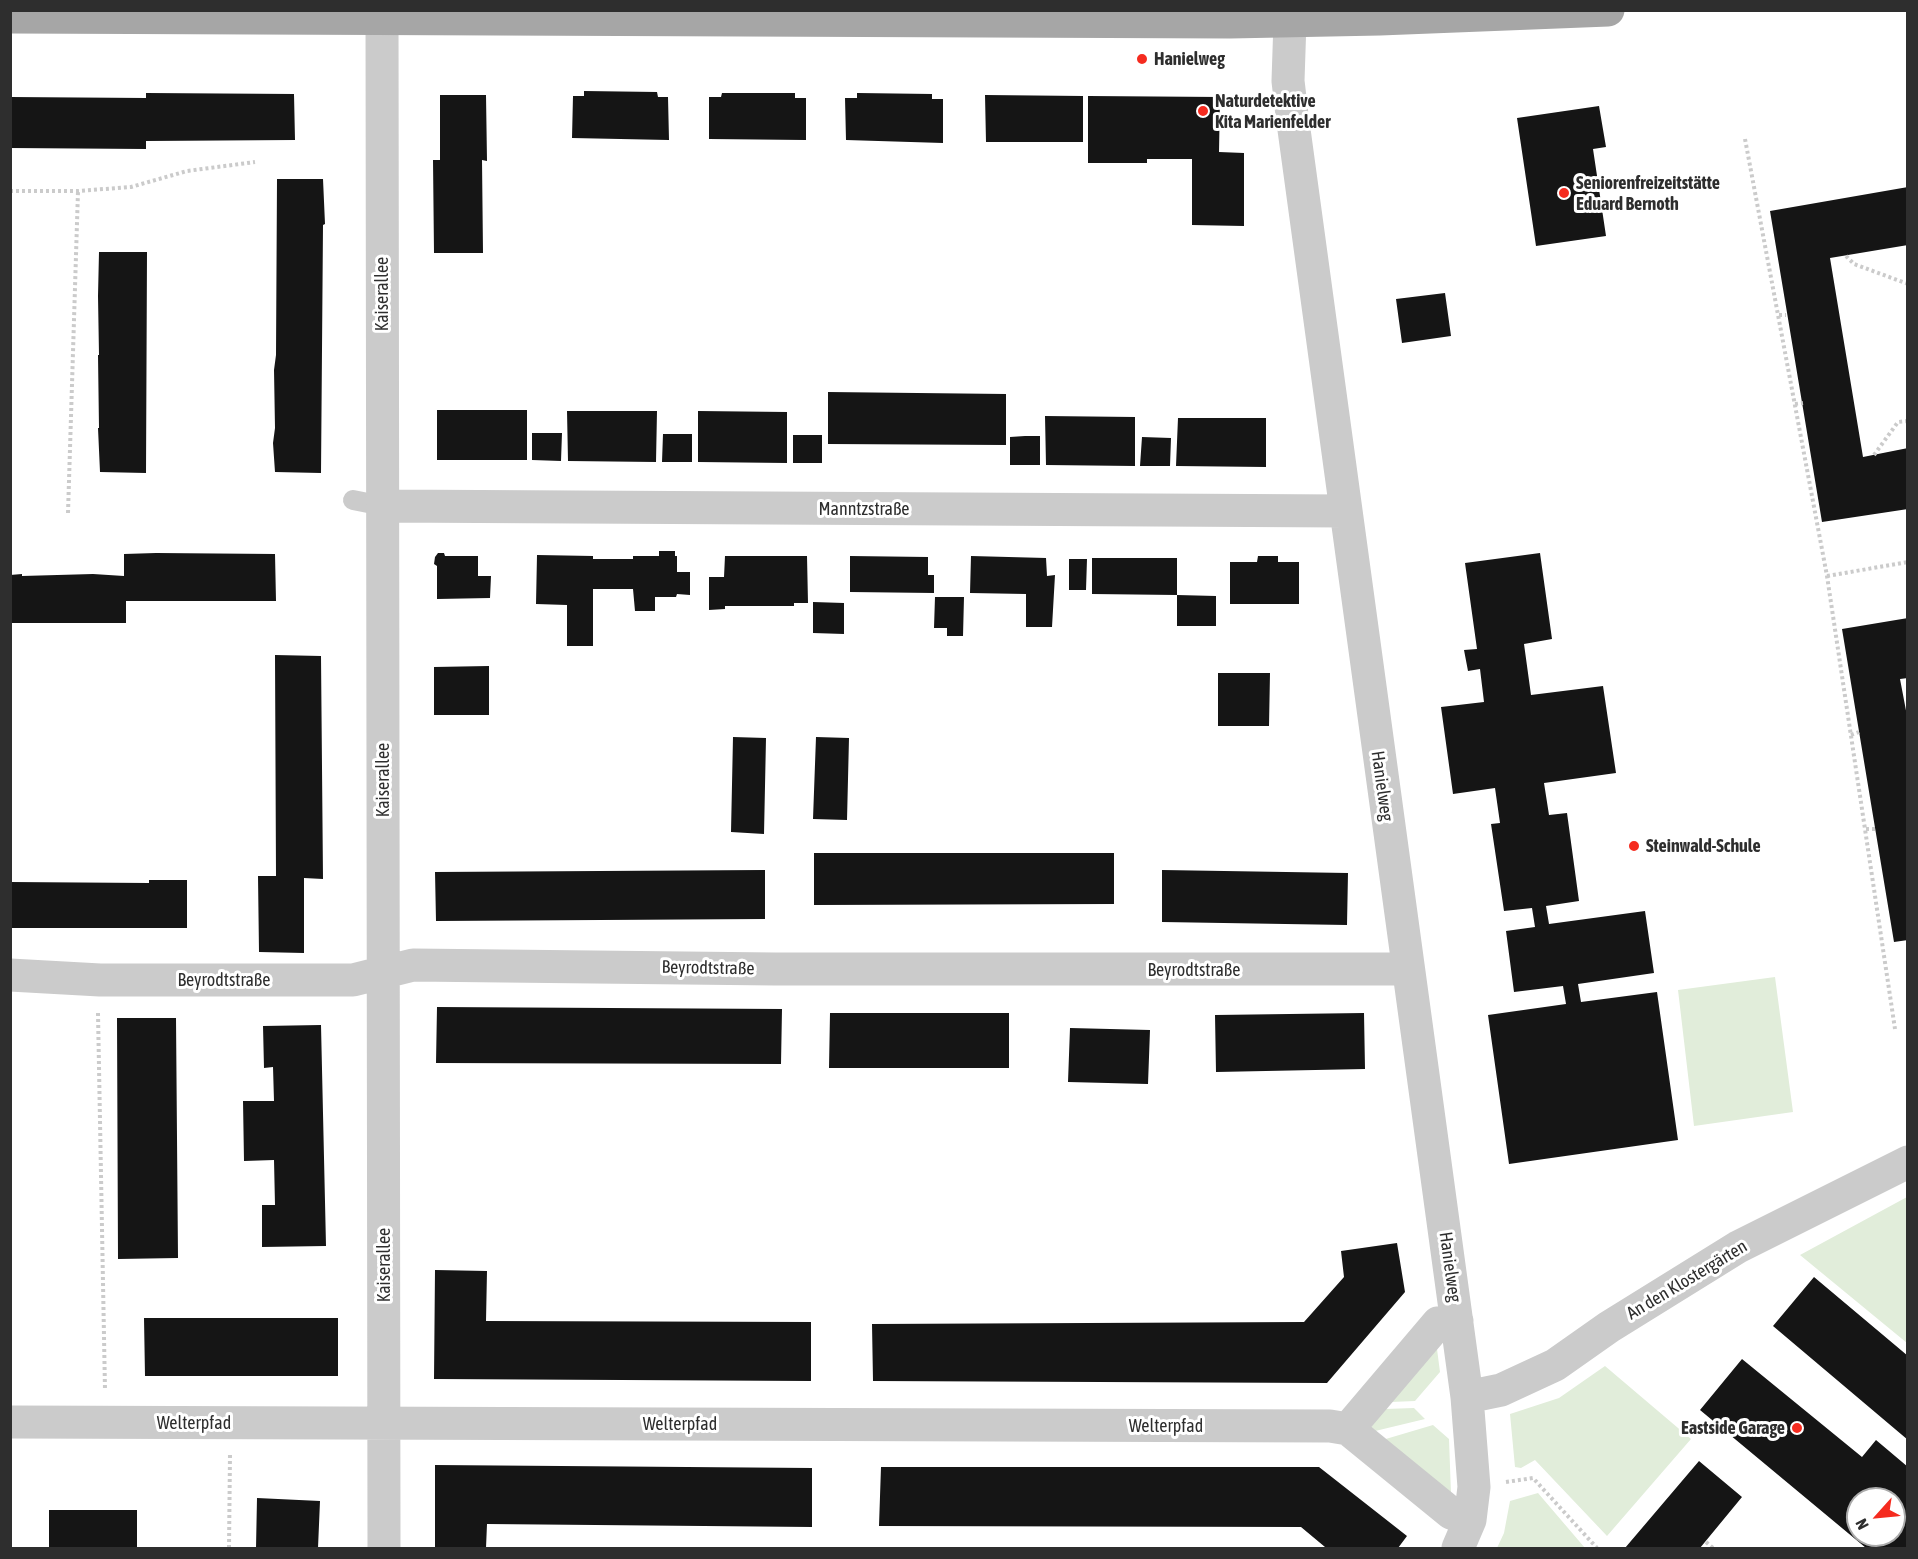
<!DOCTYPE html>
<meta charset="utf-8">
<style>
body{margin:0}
#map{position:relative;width:1918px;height:1559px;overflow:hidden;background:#fff;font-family:"Asap Condensed",sans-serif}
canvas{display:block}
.frame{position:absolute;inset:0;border:12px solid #2e2e2e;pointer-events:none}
.north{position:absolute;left:1846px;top:1487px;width:60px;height:60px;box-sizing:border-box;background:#fff;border:2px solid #ababab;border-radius:50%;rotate:243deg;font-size:16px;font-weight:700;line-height:24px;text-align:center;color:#2e2e2e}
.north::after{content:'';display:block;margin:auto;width:21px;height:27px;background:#f52b1f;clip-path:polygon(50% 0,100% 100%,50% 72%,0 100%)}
</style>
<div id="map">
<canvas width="1918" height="1559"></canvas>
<div class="frame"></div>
<div class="north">N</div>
</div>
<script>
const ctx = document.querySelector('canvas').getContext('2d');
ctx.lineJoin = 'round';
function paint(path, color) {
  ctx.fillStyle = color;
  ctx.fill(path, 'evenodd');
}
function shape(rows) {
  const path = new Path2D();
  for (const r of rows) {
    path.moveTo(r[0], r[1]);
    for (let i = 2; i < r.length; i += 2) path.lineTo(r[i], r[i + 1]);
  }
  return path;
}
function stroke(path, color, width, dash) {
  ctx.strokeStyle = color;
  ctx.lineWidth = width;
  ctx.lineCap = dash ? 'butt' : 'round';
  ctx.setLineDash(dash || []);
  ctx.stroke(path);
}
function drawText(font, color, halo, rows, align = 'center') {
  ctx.font = font + ' "Asap Condensed",sans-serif';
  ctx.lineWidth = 6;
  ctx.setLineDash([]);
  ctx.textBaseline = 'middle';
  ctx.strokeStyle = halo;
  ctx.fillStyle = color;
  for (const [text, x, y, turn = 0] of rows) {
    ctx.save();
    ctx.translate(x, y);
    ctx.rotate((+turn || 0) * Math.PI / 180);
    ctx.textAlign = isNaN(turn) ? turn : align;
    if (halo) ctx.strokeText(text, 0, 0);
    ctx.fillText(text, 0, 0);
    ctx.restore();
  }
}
const green = shape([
 [1775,977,1793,1112,1694,1126,1678,990],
 [1907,1197,1907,1343,1800,1255],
 [1437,1349,1440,1372,1415,1401,1391,1402],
 [1605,1366,1691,1439,1607,1536,1535,1460,1521,1468,1515,1467,1510,1414,1559,1398],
 [1414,1408,1425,1419,1371,1432,1371,1427,1385,1409],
 [1433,1425,1449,1439,1451,1494,1379,1441],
 [1538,1493,1585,1548,1497,1548,1504,1533,1510,1501]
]);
const building = shape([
 [584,91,657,92,658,97,668,97,669,140,572,138,573,96,584,96],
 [146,93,294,94,295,140,146,141,146,149,10,148,10,97,146,98],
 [722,93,795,93,795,98,806,98,806,140,709,139,709,97,721,97],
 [857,93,932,94,932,99,943,99,943,143,846,140,845,98,857,98],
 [440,95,486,95,487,161,482,160,483,253,434,253,433,160,440,160],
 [985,95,1083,96,1083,142,986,142],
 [1088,96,1220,97,1219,152,1244,153,1244,226,1192,225,1192,159,1147,159,1147,163,1088,163],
 [1599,106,1606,147,1593,149,1606,236,1536,246,1517,118],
 [277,179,323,179,325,224,323,225,321,473,275,472,273,443,275,428,274,370,276,355],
 [1908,187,1908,245,1830,258,1863,457,1908,448,1908,509,1822,522,1770,211],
 [99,252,147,252,146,473,100,472,98,428,99,428,98,355,99,355,98,296],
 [1445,293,1451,336,1402,343,1396,299],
 [828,392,1006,394,1006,445,828,444],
 [437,410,527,410,527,460,437,460],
 [567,411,657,411,656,462,568,461],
 [698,411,787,412,787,463,698,462],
 [1045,416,1135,417,1135,466,1046,465],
 [1178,418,1266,418,1266,467,1176,466],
 [532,433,562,433,561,461,532,460],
 [663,434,692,434,692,462,662,462],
 [793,435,822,435,822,463,793,463],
 [1025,436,1040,436,1040,465,1010,465,1010,437],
 [1142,437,1171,438,1170,466,1140,466],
 [659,551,675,551,675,556,677,556,677,572,690,572,690,595,677,594,676,597,655,597,655,611,635,611,633,589,593,589,593,646,567,646,567,605,536,604,537,555,593,556,593,559,633,559,633,556,659,556],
 [156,553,275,554,276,601,126,601,126,623,10,623,10,575,22,574,22,576,93,574,124,576,124,554],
 [438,553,444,553,445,556,478,556,478,576,491,576,490,598,437,599,437,566,434,564,435,557],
 [1540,553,1552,639,1524,644,1531,695,1603,686,1616,773,1544,783,1549,815,1567,813,1579,901,1546,906,1549,924,1645,911,1654,973,1578,984,1581,1002,1657,992,1678,1140,1509,1164,1488,1015,1566,1004,1563,986,1514,992,1506,931,1535,927,1532,908,1504,911,1491,824,1500,823,1495,788,1453,794,1441,707,1484,702,1480,669,1468,671,1464,650,1477,649,1465,563],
 [725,556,807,556,808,603,794,603,794,606,725,606,725,609,709,610,709,577,724,577],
 [850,556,928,557,928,575,934,575,934,593,850,592],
 [971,556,1046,558,1047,576,1055,575,1052,627,1026,627,1026,594,970,593],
 [1258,556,1278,556,1278,562,1299,562,1299,604,1230,604,1230,562,1257,562],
 [1092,558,1177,558,1177,595,1092,594],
 [1069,559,1087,559,1086,590,1069,590],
 [1177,595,1216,596,1216,626,1177,626],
 [935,597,964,597,963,636,947,636,947,628,934,628],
 [813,602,844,603,844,634,813,633],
 [1908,618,1908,678,1900,679,1908,721,1908,940,1894,942,1842,629],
 [275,655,321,656,323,879,304,878,304,953,259,952,258,876,276,876],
 [489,666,489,715,434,715,434,667],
 [1218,673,1270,673,1269,726,1218,726],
 [733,737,766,738,764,834,731,832],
 [816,737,849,738,847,820,813,819],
 [814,853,1114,853,1114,904,814,905],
 [765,870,765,919,436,921,435,872],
 [1162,870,1348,873,1347,925,1162,922],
 [149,880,187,880,187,928,10,928,10,882,149,883],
 [437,1007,782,1009,781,1064,436,1063],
 [830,1013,1009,1013,1009,1068,829,1068],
 [1364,1013,1365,1069,1216,1072,1215,1015],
 [117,1018,176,1018,178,1258,118,1259],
 [321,1025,326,1246,262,1247,262,1205,275,1205,274,1160,244,1161,243,1101,274,1101,273,1067,264,1068,263,1026],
 [1070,1028,1150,1030,1148,1084,1068,1082],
 [1397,1243,1405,1292,1327,1383,873,1381,872,1324,1304,1322,1344,1277,1341,1251],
 [435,1270,487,1271,486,1321,811,1322,811,1381,434,1379],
 [1814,1277,1908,1356,1908,1440,1773,1326],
 [144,1318,338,1318,338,1376,145,1376],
 [1742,1359,1862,1457,1876,1440,1908,1467,1908,1548,1866,1548,1700,1410],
 [1858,1499,1894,1499,1894,1535,1858,1535],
 [1699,1461,1742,1497,1700,1548,1625,1548],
 [435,1465,812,1468,812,1527,487,1524,486,1548,435,1548],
 [881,1467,1319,1467,1407,1536,1398,1548,1324,1548,1325,1547,1301,1527,879,1526],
 [257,1498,320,1501,318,1548,256,1548],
 [49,1510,137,1510,137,1548,49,1548]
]);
const path = shape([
 [1745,139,1827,576,1895,1029],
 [10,191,78,191,131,187,187,171,255,162],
 [1846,256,1854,264,1908,284],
 [1779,315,1786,315],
 [1795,404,1803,403],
 [1874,455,1898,422,1908,421],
 [68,513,78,191],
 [1827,576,1908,562],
 [1851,735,1859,732],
 [1866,829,1875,829],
 [98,1013,105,1390],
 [1506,1482,1533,1478,1597,1548],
 [1706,1542,1713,1548],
 [229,1548,230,1454]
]);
const lane = shape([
 [353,500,383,506]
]);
const street = shape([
 [382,10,384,1548],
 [1290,21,1288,81,1292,115,1467,1397,1474,1487,1470,1520,1458,1548],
 [383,506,1346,511],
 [10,975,100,980,353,980,413,965,775,969,1408,969],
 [1467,1397,1501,1390,1555,1365,1609,1327,1738,1247,1908,1162],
 [10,1422,1330,1426,1348,1429,1451,1513,1470,1520],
 [1348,1429,1438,1323,1457,1321]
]);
const primary = shape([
 [10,17,1230,22,1380,19,1608,10]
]);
const markers = [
 [1142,59,6,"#f52b1f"],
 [1203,111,6,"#f52b1f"],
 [1564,193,6,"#f52b1f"],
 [1634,846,6,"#f52b1f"],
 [1797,1428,6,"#f52b1f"]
];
const poiNames = [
 ["Hanielweg",1154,59],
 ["Naturdetektive",1215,101],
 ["Kita Marienfelder",1215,122],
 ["Seniorenfreizeitstätte",1576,183],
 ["Eduard Bernoth",1576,204],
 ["Steinwald-Schule",1646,846],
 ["Eastside Garage",1785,1428,"right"]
];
const streetNames = [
 ["Kaiserallee",382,294,-90],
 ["Manntzstraße",864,509],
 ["Kaiserallee",383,780,-90],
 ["Hanielweg",1382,786,82],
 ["Beyrodtstraße",708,968,1],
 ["Beyrodtstraße",1194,970],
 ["Beyrodtstraße",224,980],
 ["Kaiserallee",384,1265,-90],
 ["Hanielweg",1450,1267,82],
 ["An den Klostergärten",1687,1280,-31],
 ["Welterpfad",194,1423],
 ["Welterpfad",680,1424],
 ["Welterpfad",1166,1426]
];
paint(green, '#e1edda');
paint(building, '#151515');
stroke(path, '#cbcbcb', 4, [3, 3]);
stroke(lane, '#cbcbcb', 20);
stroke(street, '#cbcbcb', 33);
stroke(primary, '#a6a6a6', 33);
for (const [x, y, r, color] of markers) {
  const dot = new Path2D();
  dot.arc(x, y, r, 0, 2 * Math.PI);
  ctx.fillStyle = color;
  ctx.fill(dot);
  stroke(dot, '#fff', 2);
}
drawText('bold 18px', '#2e2e2e', '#fff', poiNames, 'left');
drawText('18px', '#2e2e2e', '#fff', streetNames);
</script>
